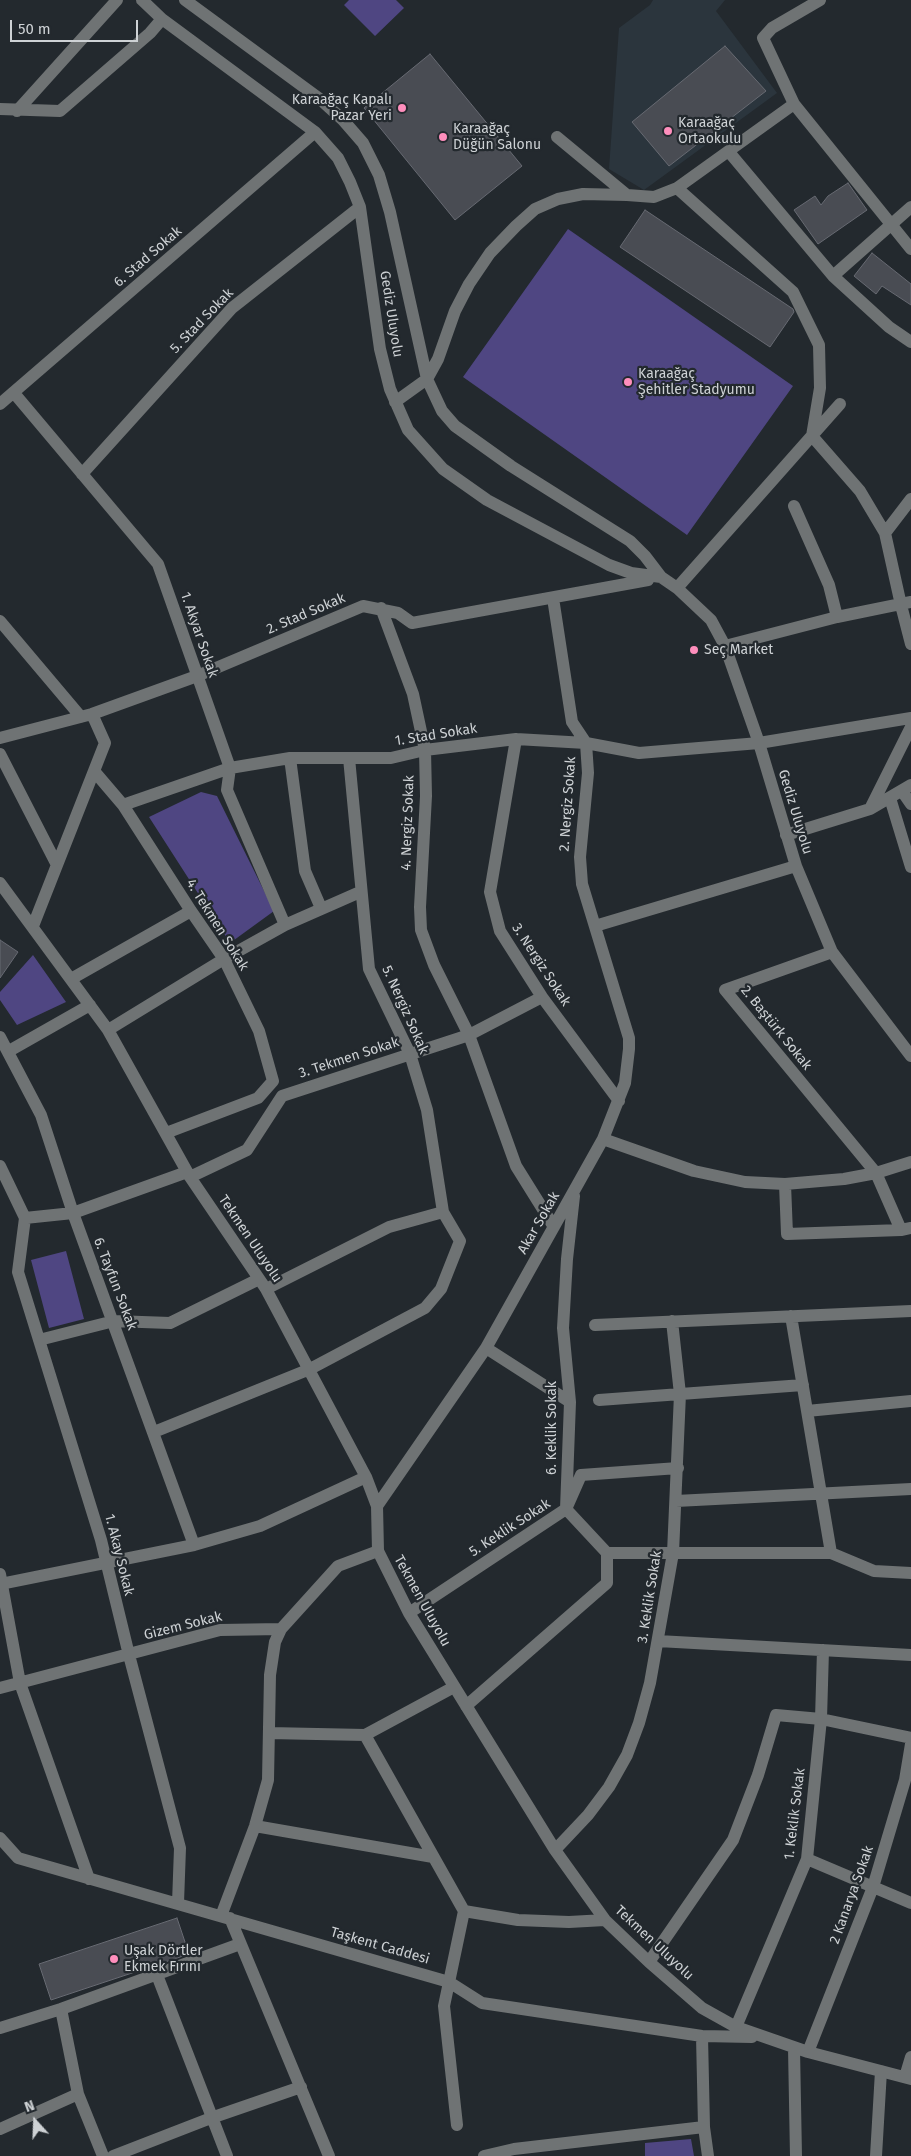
<!DOCTYPE html>
<meta charset="utf-8">
<style>
body{margin:0}
#map{position:relative;width:911px;height:2156px;overflow:hidden;background:#23292e;font-family:"Fira Sans",sans-serif}
canvas{display:block}
.north{position:absolute;left:10px;top:2096px;width:50px;height:50px;-webkit-text-stroke:4px #23292e;paint-order:stroke;rotate:340deg;font-size:14px;font-weight:700;line-height:20px;text-align:center;color:#ced2d5}
.north::after{content:'';display:block;margin:auto;width:18px;height:22px;background:#ced2d5;clip-path:polygon(50% 0,100% 100%,50% 72%,0 100%)}
.scale{position:absolute;left:10px;top:20px;width:128px;height:22px;box-sizing:border-box;border:2px solid #ced2d5;border-top:0;padding-left:6px;font-size:15px;line-height:18px;white-space:nowrap;color:#ced2d5;-webkit-text-stroke:4px #23292e;paint-order:stroke}
</style>
<div id="map">
<canvas width="911" height="2156"></canvas>
<div class="north">N</div>
<div class="scale">50 m</div>
</div>
<script>
const ctx = document.querySelector('canvas').getContext('2d');
ctx.lineJoin = 'round';
function paint(path, color) {
  ctx.fillStyle = color;
  ctx.fill(path, 'evenodd');
}
function shape(rows) {
  const path = new Path2D();
  for (const r of rows) {
    path.moveTo(r[0], r[1]);
    for (let i = 2; i < r.length; i += 2) path.lineTo(r[i], r[i + 1]);
  }
  return path;
}
function stroke(path, color, width, dash) {
  ctx.strokeStyle = color;
  ctx.lineWidth = width;
  ctx.lineCap = dash ? 'butt' : 'round';
  ctx.setLineDash(dash || []);
  ctx.stroke(path);
}
function drawText(font, color, halo, rows, align = 'center') {
  ctx.font = font + ' "Fira Sans",sans-serif';
  ctx.lineWidth = 4.5;
  ctx.setLineDash([]);
  ctx.textBaseline = 'middle';
  ctx.strokeStyle = halo;
  ctx.fillStyle = color;
  for (const [text, x, y, turn = 0] of rows) {
    ctx.save();
    ctx.translate(x, y);
    ctx.rotate((+turn || 0) * Math.PI / 180);
    ctx.textAlign = isNaN(turn) ? turn : align;
    if (halo) ctx.strokeText(text, 0, 0);
    ctx.fillText(text, 0, 0);
    ctx.restore();
  }
}
const built = shape([
 [653,0,725,0,716,11,777,93,644,190,609,169,619,28,650,5]
]);
const green = shape([
 [349,0,396,0,404,8,375,36,344,5],
 [568,229,793,386,687,535,463,377],
 [201,792,217,796,274,911,230,943,149,817],
 [33,955,66,1002,17,1025,0,1000,0,992],
 [66,1251,84,1319,49,1328,31,1260],
 [691,2139,694,2156,645,2156,645,2143]
]);
const building = shape([
 [725,46,766,91,669,166,632,122,725,46],
 [430,54,522,166,455,220,364,108,430,54],
 [848,183,867,210,818,244,794,210,815,196,821,205,828,196,848,183],
 [645,210,793,309,794,312,770,347,620,247,645,210],
 [872,253,911,284,911,305,882,286,876,294,854,276,872,253],
 [0,940,18,952,0,978,0,940],
 [177,1918,189,1954,51,2000,39,1964,177,1918]
]);
const minor = shape([
 [142,0,162,19,315,132,338,158,350,182,360,207,380,349,390,389,408,430,443,469,487,500,609,565,631,573,661,577],
 [185,0,320,99,343,120,363,143,379,175,390,212,427,379,442,411,455,426,511,466,630,541,645,556,661,577,677,588,711,620,725,646,759,743,796,866,832,952,911,1056],
 [820,0,772,28,763,38,794,104,911,249],
 [0,109,60,111,150,33,162,19],
 [17,111,117,0],
 [557,137,627,195,654,197,677,188,794,104],
 [729,152,833,276,889,327,911,342],
 [677,188,793,292,819,345,820,388,812,436,860,491,885,533,901,605,911,644],
 [833,276,911,207],
 [14,393,158,564,230,768,227,790,285,925],
 [395,402,427,379,438,359,455,311,469,284,490,253,516,226,535,209,558,199,583,194,627,195],
 [0,404,315,132],
 [82,474,232,308,360,207],
 [794,506,829,585,837,617],
 [885,533,911,499],
 [677,588,840,404],
 [381,608,413,694,425,750,426,796,420,907,421,930,434,965,469,1035,516,1166,554,1227],
 [0,621,81,717],
 [725,646,837,617,911,602],
 [0,738,92,714,197,676,363,606,398,613,412,623,648,580],
 [516,739,490,892,500,931,542,997,619,1101],
 [0,754,57,865],
 [290,758,305,871,321,908],
 [94,771,123,805,191,911,224,959,259,1031,273,1081,258,1098,166,1133],
 [902,791,911,804],
 [890,798,911,867],
 [123,805,230,768,290,758,391,758,425,750,516,739,586,743,639,753,759,743,911,718],
 [870,809,911,727],
 [786,835,870,809,911,785],
 [0,883,108,1030,190,1177,266,1289,366,1477,377,1506,378,1551,409,1613,555,1850,605,1920,649,1962,702,2008,736,2027,808,2052,911,2079],
 [33,926,105,743,92,714],
 [595,926,796,866],
 [832,952,725,990,876,1173,901,1230],
 [71,979,191,911],
 [108,1030,224,959,285,925,360,892],
 [0,1037,41,1115,73,1213,194,1545],
 [9,1051,90,1005],
 [603,1139,694,1171,745,1182,785,1184,844,1179,876,1173,911,1162],
 [0,1166,25,1218],
 [190,1177,247,1150,282,1096,469,1035,542,997],
 [785,1184,787,1234,901,1230,911,1228],
 [574,1196,567,1259,563,1328,570,1402,566,1509,607,1553,831,1553,874,1571,911,1573],
 [25,1218,18,1272,101,1540,129,1655,180,1848,178,1903],
 [25,1218,73,1213,187,1172],
 [266,1289,389,1227,443,1212],
 [791,1316,831,1553],
 [595,1325,911,1311],
 [39,1340,114,1321,170,1323,259,1279],
 [486,1348,570,1402],
 [599,1400,803,1385],
 [807,1411,911,1401],
 [154,1432,310,1369,425,1308,441,1289,460,1241,443,1212,427,1110,410,1054,369,969,349,758],
 [676,1501,911,1489],
 [377,1506,486,1348,603,1139,625,1083,629,1049,629,1038,582,884,580,857,588,773,586,743,572,722,553,598],
 [0,1574,20,1683,89,1879],
 [0,1584,194,1545,260,1526,366,1477],
 [409,1613,566,1509,581,1475,678,1468],
 [658,1641,911,1655],
 [0,1688,220,1630,281,1629,338,1566,378,1551],
 [466,1706,607,1583,607,1553],
 [269,1733,365,1735,454,1687],
 [365,1735,464,1911,444,2006,457,2125],
 [255,1826,433,1857],
 [0,1838,18,1858,449,1982,482,2003,702,2036,752,2037],
 [555,1850,588,1815,609,1787,627,1755,639,1723,650,1683,673,1553,680,1394,672,1321],
 [807,1859,911,1903],
 [464,1911,518,1920,569,1922,605,1920],
 [221,1916,255,1826,268,1780,270,1675,275,1642,281,1629],
 [230,1918,329,2156],
 [649,1962,733,1840,758,1775,776,1715,821,1719,911,1738],
 [157,1975,227,2156],
 [61,2009,78,2094,103,2156],
 [736,2027,807,1859,821,1719,823,1650],
 [0,2028,61,2009,240,1944],
 [702,2036,704,2127,708,2156],
 [794,2048,796,2156],
 [808,2052,873,1887,905,1780,911,1744],
 [905,2077,911,2057],
 [0,2129,78,2094],
 [113,2156,211,2118,301,2087],
 [484,2156,514,2149,704,2127],
 [876,2156,881,2071]
]);
const markers = [
 [402,108,5,"#fe8ebc"],
 [668,131,5,"#fe8ebc"],
 [443,137,5,"#fe8ebc"],
 [628,382,5,"#fe8ebc"],
 [694,650,5,"#fe8ebc"],
 [114,1959,5,"#fe8ebc"]
];
const poiNames = [
 ["Karaağaç Kapalı",392,100,"right"],
 ["Pazar Yeri",392,116,"right"],
 ["Karaağaç",678,123],
 ["Ortaokulu",678,139],
 ["Karaağaç",453,129],
 ["Düğün Salonu",453,145],
 ["Karaağaç",638,374],
 ["Şehitler Stadyumu",638,390],
 ["Seç Market",704,650],
 ["Uşak Dörtler",124,1951],
 ["Ekmek Fırını",124,1967]
];
const streetNames = [
 ["6. Stad Sokak",148,257,-41],
 ["Gediz Uluyolu",391,314,81],
 ["5. Stad Sokak",202,321,-46],
 ["2. Stad Sokak",306,614,-23],
 ["1. Akyar Sokak",199,635,71],
 ["1. Stad Sokak",436,735,-9],
 ["2. Nergiz Sokak",568,804,-86],
 ["Gediz Uluyolu",795,812,73],
 ["4. Nergiz Sokak",408,823,-88],
 ["4. Tekmen Sokak",217,925,58],
 ["3. Nergiz Sokak",541,965,57],
 ["5. Nergiz Sokak",405,1010,66],
 ["2. Baştürk Sokak",776,1028,51],
 ["3. Tekmen Sokak",349,1058,-18],
 ["Akar Sokak",539,1223,-60],
 ["Tekmen Uluyolu",250,1239,56],
 ["6. Tayfun Sokak",115,1284,69],
 ["6. Keklik Sokak",552,1428,-90],
 ["5. Keklik Sokak",510,1528,-33],
 ["1. Akay Sokak",119,1555,76],
 ["3. Keklik Sokak",650,1597,-81],
 ["Tekmen Uluyolu",422,1601,61],
 ["Gizem Sokak",183,1626,-14],
 ["1. Keklik Sokak",795,1814,-83],
 ["2 Kanarya Sokak",852,1895,-70],
 ["Tekmen Uluyolu",654,1943,43],
 ["Taşkent Caddesi",380,1946,16]
];
paint(built, '#2b353d');
paint(green, '#4f4682');
paint(building, '#494c53');
stroke(building, '#676a72', 1);
stroke(minor, '#6f7374', 12);
for (const [x, y, r, color] of markers) {
  const dot = new Path2D();
  dot.arc(x, y, r, 0, 2 * Math.PI);
  ctx.fillStyle = color;
  ctx.fill(dot);
  stroke(dot, '#23292e', 2);
}
drawText('14px', '#ced2d5', '#23292e', poiNames, 'left');
drawText('14px', '#ced2d5', '#23292e', streetNames);
</script>
